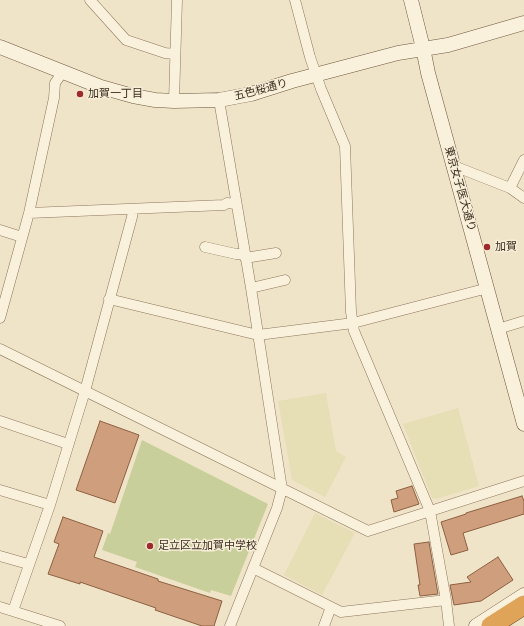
<!DOCTYPE html>
<meta charset="utf-8">
<style>
body{margin:0}
canvas{display:block;background:#f0e4c8}
</style>
<canvas width="524" height="626"></canvas>
<script>
const ctx = document.querySelector('canvas').getContext('2d');
ctx.lineJoin = 'round';
function paint(path, color) {
  ctx.fillStyle = color;
  ctx.fill(path, 'evenodd');
}
function shape(rows) {
  const path = new Path2D();
  for (const r of rows) {
    path.moveTo(r[0], r[1]);
    for (let i = 2; i < r.length; i += 2) path.lineTo(r[i], r[i + 1]);
  }
  return path;
}
function stroke(path, color, width, dash) {
  ctx.strokeStyle = color;
  ctx.lineWidth = width;
  ctx.lineCap = dash ? 'butt' : 'round';
  ctx.setLineDash(dash || []);
  ctx.stroke(path);
}
function drawText(font, color, halo, rows, align = 'center') {
  ctx.font = font + ' "Libre Baskerville","Noto Sans JP",serif';
  ctx.lineWidth = 3;
  ctx.setLineDash([]);
  ctx.textBaseline = 'middle';
  ctx.strokeStyle = halo;
  ctx.fillStyle = color;
  for (const [text, x, y, turn = 0] of rows) {
    ctx.save();
    ctx.translate(x, y);
    ctx.rotate((+turn || 0) * Math.PI / 180);
    ctx.textAlign = isNaN(turn) ? turn : align;
    if (halo) ctx.strokeText(text, 0, 0);
    ctx.fillText(text, 0, 0);
    ctx.restore();
  }
}
const farmland = shape([
 [326,393,336,451,346,457,325,497,292,480,278,401],
 [458,408,479,486,436,499,432,498,403,424],
 [315,513,355,533,322,595,284,575]
]);
const green = shape([
 [142,440,268,504,231,596,211,590,210,593,135,567,137,562,102,550,108,533,110,534]
]);
const building = shape([
 [100,421,139,435,115,503,76,490,100,421],
 [412,486,419,504,394,512,391,500,398,498,396,491,412,486],
 [522,496,524,501,524,514,463,533,468,550,451,555,441,522,466,514,466,513,522,496],
 [63,517,103,531,94,557,158,579,158,581,222,601,214,626,202,626,155,610,156,608,80,582,80,584,48,574,59,544,54,542,63,517],
 [429,542,438,594,420,596,418,585,420,585,414,544,429,542],
 [498,557,513,580,481,601,454,605,450,585,471,582,467,577,498,557]
]);
const street = shape([
 [90,0,126,40,165,53,174,54],
 [295,0,310,57,321,89,345,146,351,312,354,331,430,511,446,600,449,626],
 [219,100,251,288,282,489,277,508,230,626],
 [174,101,177,0],
 [454,166,510,188,524,198],
 [510,188,524,160],
 [29,213,224,205,227,203,236,204],
 [0,230,22,237],
 [205,247,236,254,244,254],
 [245,258,276,253],
 [251,288,285,280],
 [109,299,258,335,353,323,488,288],
 [0,318,29,213,54,98,55,83,62,73],
 [498,329,524,321],
 [0,349,368,531,524,481],
 [0,421,68,444],
 [0,490,50,505],
 [0,556,28,564],
 [253,568,341,612,446,600],
 [0,607,60,626],
 [13,611,50,505,85,391,132,217,133,209],
 [324,626,331,607]
]);
const secondary = shape([
 [411,0,423,48,428,73,524,424],
 [0,47,101,87,133,96,155,100,174,101,219,100,251,94,292,81,398,53,448,45,524,23],
 [476,626,524,595]
]);
const highway = shape([
 [491,626,524,605]
]);
const markers = [
 [80,94,4,"#9e2a2b"],
 [487,247,4,"#9e2a2b"],
 [150,546,4,"#9e2a2b"]
];
const streetNames = [
 ["五色桜通り",261,90,-15],
 ["東京女子医大通り",460,189,74]
];
const poiNames = [
 ["加賀一丁目",88,94],
 ["加賀",495,247],
 ["足立区立加賀中学校",158,546]
];
paint(farmland, '#e6deb5');
paint(green, '#c9cf9b');
paint(building, '#cf9f7d');
stroke(building, '#8d5f41', 1);
stroke(street, '#8d765c', 11);
stroke(secondary, '#6f573f', 15);
stroke(highway, '#5b4430', 20);
stroke(street, '#faf1dc', 10);
stroke(secondary, '#faf1dc', 14);
stroke(highway, '#e0a458', 19);
for (const [x, y, r, color] of markers) {
  const dot = new Path2D();
  dot.arc(x, y, r, 0, 2 * Math.PI);
  ctx.fillStyle = color;
  ctx.fill(dot);
  stroke(dot, '#f7eed8', 1.5);
}
drawText('11px', '#3d2e20', '#f7eed8', streetNames);
drawText('11px', '#3d2e20', '#f7eed8', poiNames, 'left');
</script>
